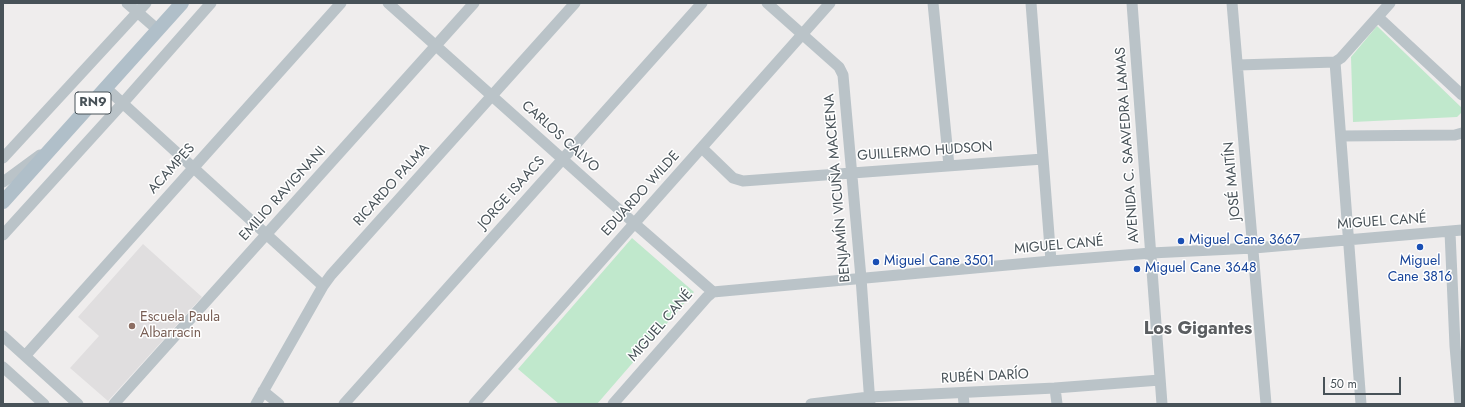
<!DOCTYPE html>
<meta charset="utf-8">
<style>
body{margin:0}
#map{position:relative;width:1465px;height:407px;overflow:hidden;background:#efeded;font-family:Jost,sans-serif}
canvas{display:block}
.frame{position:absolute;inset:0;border:4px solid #485258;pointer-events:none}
.scale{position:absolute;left:1323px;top:377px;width:78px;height:18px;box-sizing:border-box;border:2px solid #485258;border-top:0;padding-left:5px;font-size:12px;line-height:14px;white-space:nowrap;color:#485258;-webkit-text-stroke:3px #fff;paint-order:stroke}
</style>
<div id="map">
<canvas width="1465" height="407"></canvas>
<div class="frame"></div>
<div class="scale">50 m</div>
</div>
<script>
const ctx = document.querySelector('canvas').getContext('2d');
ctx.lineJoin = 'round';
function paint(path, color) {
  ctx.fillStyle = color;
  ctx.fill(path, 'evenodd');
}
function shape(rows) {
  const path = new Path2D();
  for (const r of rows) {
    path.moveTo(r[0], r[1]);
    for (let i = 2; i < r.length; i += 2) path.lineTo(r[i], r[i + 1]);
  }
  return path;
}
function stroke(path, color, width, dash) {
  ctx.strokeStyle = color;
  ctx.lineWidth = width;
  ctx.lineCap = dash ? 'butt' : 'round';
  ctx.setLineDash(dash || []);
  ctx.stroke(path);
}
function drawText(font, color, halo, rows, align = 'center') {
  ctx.font = font + ' Jost,sans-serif';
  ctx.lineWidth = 3;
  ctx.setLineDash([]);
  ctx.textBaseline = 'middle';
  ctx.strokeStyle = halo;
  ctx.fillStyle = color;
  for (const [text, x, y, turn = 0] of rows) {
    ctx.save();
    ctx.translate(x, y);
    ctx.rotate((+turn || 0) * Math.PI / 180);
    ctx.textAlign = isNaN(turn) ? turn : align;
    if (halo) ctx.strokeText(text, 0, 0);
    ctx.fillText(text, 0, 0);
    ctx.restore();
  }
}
const education = shape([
 [143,244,202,297,108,401,70,368,99,336,78,317]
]);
const green = shape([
 [1377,26,1462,108,1462,112,1457,117,1353,122,1351,57],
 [632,238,694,292,597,404,559,404,518,369]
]);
const minor = shape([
 [127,3,158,30],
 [388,3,634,223,713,292],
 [767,3,839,67,843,75,861,278,870,404],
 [933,3,949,166],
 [1031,3,1051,261],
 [1132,3,1162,404],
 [1232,3,1266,404],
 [1378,17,1462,95],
 [1335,62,1361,404],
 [1238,65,1335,62,1341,58,1390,3],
 [106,88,323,286],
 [1341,136,1455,135,1462,133],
 [702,148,733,178,743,181,1043,159],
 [3,158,146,3],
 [3,182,40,155],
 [1450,232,1455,346,1460,404],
 [3,235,122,104,211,3],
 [3,336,78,404],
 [25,356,341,3],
 [3,367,44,404],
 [1055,388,1057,404],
 [263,391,279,404],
 [963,393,964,404],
 [114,404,474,3],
 [256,404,323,286,331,275,575,3],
 [344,404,702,3],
 [474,404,830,3],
 [613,404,707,297,713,292,1051,261,1151,253,1254,248,1462,230],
 [811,404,869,397,1055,388,1160,380]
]);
const major = shape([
 [3,202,182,3]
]);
const markers = [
 [1181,241,4,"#1a4fb4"],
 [1420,247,4,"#1a4fb4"],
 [876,262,4,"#1a4fb4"],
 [1137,269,4,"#1a4fb4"],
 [132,326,4,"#8d6e63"]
];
const shields = [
 [93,103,36]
];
const shieldNames = [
 ["RN9",93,103]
];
const streetNames = [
 ["CARLOS CALVO",560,137,42],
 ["AVENIDA C. SAAVEDRA LAMAS",1128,145,-94],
 ["GUILLERMO HUDSON",925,152,-4],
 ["ACAMPES",172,169,-48],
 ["JOSÉ MAITÍN",1233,181,-95],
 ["RICARDO PALMA",392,185,-48],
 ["BENJAMÍN VICUÑA MACKENA",838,188,-95],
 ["JORGE ISAACS",512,193,-48],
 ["EMILIO RAVIGNANI",283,194,-48],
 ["EDUARDO WILDE",641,194,-48],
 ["MIGUEL CANÉ",1382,222,-4],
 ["MIGUEL CANÉ",1059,246,-5],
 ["MIGUEL CANÉ",661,326,-49],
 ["RUBÉN DARÍO",985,377,-3]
];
const transitNames = [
 ["Miguel Cane 3667",1189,241],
 ["Miguel Cane 3501",884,262],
 ["Miguel",1420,262,"center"],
 ["Cane 3816",1420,278,"center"],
 ["Miguel Cane 3648",1145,269]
];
const educationNames = [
 ["Escuela Paula",140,318],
 ["Albarracin",140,334]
];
const districtNames = [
 ["Los Gigantes",1198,330]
];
paint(education, '#e0dedf');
paint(green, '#c0e8cc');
stroke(minor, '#bac3c8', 11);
stroke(major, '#b0bfc9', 14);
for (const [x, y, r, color] of markers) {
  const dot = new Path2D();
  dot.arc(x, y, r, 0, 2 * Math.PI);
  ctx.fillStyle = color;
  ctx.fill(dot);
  stroke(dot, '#fff', 1.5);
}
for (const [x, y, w] of shields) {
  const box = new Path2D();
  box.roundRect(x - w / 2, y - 11, w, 22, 3);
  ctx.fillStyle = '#fff';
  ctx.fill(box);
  stroke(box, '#485258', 1);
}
drawText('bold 13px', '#485258', null, shieldNames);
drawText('14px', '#485258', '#fff', streetNames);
drawText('14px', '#164399', '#fff', transitNames, 'left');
drawText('14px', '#785e54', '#fff', educationNames, 'left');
drawText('bold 18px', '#5b5e61', '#fff', districtNames);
</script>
